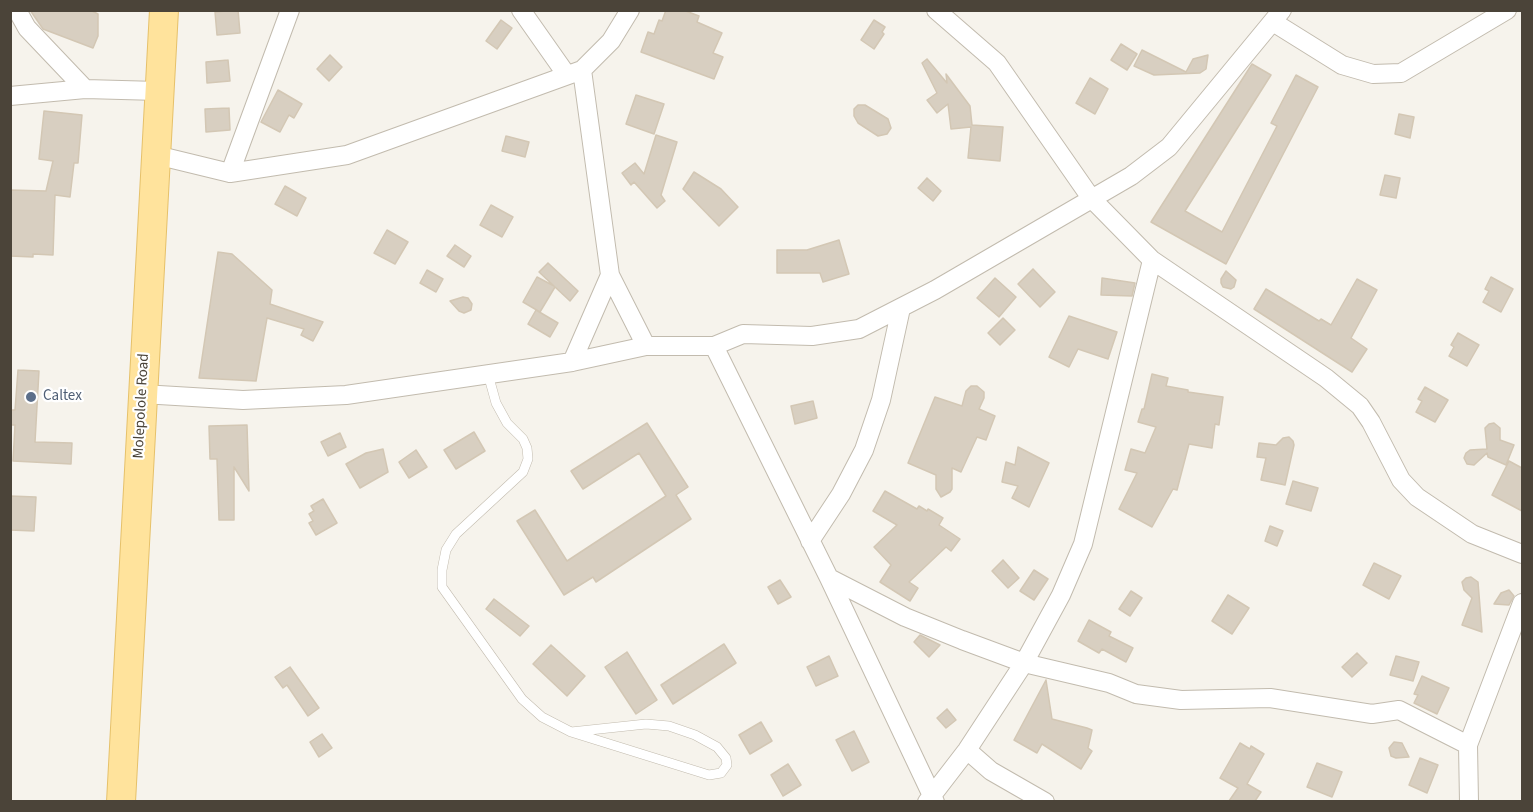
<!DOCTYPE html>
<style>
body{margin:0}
#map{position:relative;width:1533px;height:812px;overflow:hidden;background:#f6f3ec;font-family:"Source Sans 3",sans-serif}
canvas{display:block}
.frame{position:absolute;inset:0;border:12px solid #4b4439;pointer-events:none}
</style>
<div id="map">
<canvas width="1533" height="812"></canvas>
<div class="frame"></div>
</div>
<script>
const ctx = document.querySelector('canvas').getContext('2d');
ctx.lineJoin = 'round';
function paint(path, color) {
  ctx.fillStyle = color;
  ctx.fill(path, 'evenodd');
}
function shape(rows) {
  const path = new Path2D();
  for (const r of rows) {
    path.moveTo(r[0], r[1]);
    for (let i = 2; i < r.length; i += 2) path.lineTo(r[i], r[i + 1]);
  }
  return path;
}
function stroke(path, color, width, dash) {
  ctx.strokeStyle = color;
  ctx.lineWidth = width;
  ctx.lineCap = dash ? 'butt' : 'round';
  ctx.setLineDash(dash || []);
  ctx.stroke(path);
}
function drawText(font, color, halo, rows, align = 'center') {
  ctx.font = font + ' "Source Sans 3",sans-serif';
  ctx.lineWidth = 4.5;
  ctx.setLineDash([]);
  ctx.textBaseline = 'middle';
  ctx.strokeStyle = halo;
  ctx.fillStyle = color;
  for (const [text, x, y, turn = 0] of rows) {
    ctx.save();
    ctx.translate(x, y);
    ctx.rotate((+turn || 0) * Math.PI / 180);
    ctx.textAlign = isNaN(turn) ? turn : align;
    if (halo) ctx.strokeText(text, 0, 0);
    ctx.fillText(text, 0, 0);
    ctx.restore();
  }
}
const building = shape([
 [30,10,90,10,98,14,98,36,93,48,43,29,30,10],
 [238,10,240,33,217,35,215,12,238,10],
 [666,10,683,10,699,16,697,22,722,33,713,53,723,57,714,79,641,52,648,32,654,34,659,20,662,21,666,10],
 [501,20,512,28,497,49,486,41,501,20],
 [874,20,885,27,882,32,884,34,874,49,861,40,874,20],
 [1121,44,1137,54,1127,70,1111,60,1121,44],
 [1142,50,1186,72,1193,59,1208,55,1206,69,1200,73,1154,75,1134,66,1142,50],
 [330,55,342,67,329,81,317,69,330,55],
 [927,59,947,83,946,74,970,106,972,125,1003,127,1000,161,968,158,971,127,951,129,948,104,937,113,927,100,937,93,922,63,927,59],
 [228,60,230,81,207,83,206,62,228,60],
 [1252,64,1271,75,1185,211,1222,232,1277,126,1271,123,1296,75,1318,87,1226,264,1151,222,1252,64],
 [1090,78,1108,89,1095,114,1076,103,1090,78],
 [278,90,302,104,294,118,289,115,280,132,261,122,278,90],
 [636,95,664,104,654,134,626,124,636,95],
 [858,105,865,105,888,119,891,128,887,134,878,136,858,123,854,116,854,109,858,105],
 [229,108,230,130,206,132,205,109,229,108],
 [44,111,82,115,78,163,74,163,70,197,55,195,53,255,33,254,33,257,10,256,10,190,46,191,53,161,39,159,44,111],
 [1399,114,1414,117,1410,138,1395,134,1399,114],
 [656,135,677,142,661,195,665,201,657,208,634,182,631,185,622,173,635,163,644,174,656,135],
 [506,136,529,142,525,157,502,151,506,136],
 [694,172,721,189,738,207,719,226,683,189,694,172],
 [1385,175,1400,178,1396,198,1380,195,1385,175],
 [927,178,941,191,933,201,918,188,927,178],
 [285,186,306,198,297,216,275,204,285,186],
 [491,205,513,217,502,237,480,225,491,205],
 [387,230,408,242,395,264,374,253,387,230],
 [839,240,849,274,823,282,820,273,777,273,777,250,807,250,839,240],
 [455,245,471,256,464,267,447,256,455,245],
 [218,252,232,254,272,290,270,304,323,322,313,341,301,335,304,329,267,318,256,381,199,378,218,252],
 [548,263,578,291,570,301,555,287,540,312,523,302,537,277,554,286,539,272,548,263],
 [1033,269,1055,292,1040,307,1018,284,1033,269],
 [427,270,443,279,436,292,420,283,427,270],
 [1226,271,1236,280,1234,287,1231,289,1223,287,1221,283,1221,279,1226,271],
 [1491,277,1513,289,1501,312,1483,302,1489,291,1485,289,1491,277],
 [995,278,1016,297,999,317,977,298,995,278],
 [1102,278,1135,283,1132,296,1101,295,1102,278],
 [1357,279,1377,290,1351,338,1367,349,1352,372,1254,309,1266,289,1319,321,1321,319,1331,325,1357,279],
 [463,297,468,298,472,304,471,310,464,313,459,311,450,301,463,297],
 [536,310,558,323,550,337,528,324,536,310],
 [1069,316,1117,332,1108,359,1078,349,1069,367,1049,357,1069,316],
 [1003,318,1015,330,1000,345,988,333,1003,318],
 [1458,333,1479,345,1467,366,1449,356,1454,347,1451,345,1458,333],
 [18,370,39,371,35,442,72,443,71,464,13,461,15,425,10,425,10,410,15,410,18,370],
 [1152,374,1168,378,1166,386,1188,390,1188,392,1223,397,1219,425,1215,424,1212,448,1189,444,1177,490,1173,489,1152,527,1119,509,1137,473,1125,470,1131,449,1145,453,1156,427,1138,422,1142,409,1144,409,1152,374],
 [971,386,977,386,984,392,984,398,979,409,995,416,986,440,977,437,961,472,952,468,952,489,950,492,941,497,936,489,936,475,908,463,935,397,962,406,966,391,971,386],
 [1425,387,1448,400,1435,422,1416,412,1422,401,1418,399,1425,387],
 [813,401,817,418,795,424,791,406,813,401],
 [647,423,688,487,676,495,691,519,596,582,593,577,564,595,517,521,535,510,567,561,666,496,639,453,583,489,571,471,647,423],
 [1494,423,1500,428,1500,440,1514,445,1506,465,1488,457,1487,453,1474,465,1467,464,1464,458,1466,453,1470,450,1487,449,1485,428,1489,424,1494,423],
 [247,425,249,491,234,467,234,520,219,520,217,459,210,459,209,426,247,425],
 [474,432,485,451,456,469,444,450,474,432],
 [340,433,346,447,328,456,321,442,340,433],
 [1289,437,1293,441,1294,445,1285,485,1261,480,1266,458,1257,457,1259,443,1276,445,1283,438,1289,437],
 [1018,447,1049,463,1029,507,1012,498,1018,486,1002,482,1006,462,1015,465,1018,447],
 [383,449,388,472,360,488,346,464,366,453,383,449],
 [416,450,427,467,409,478,399,462,416,450],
 [1509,461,1522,468,1522,511,1492,495,1509,461],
 [1293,481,1318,488,1311,511,1286,504,1293,481],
 [885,491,917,509,919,506,927,511,928,509,943,518,939,525,960,539,951,551,946,547,909,582,918,588,910,601,880,582,891,565,874,547,897,525,873,511,885,491],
 [10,496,36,497,34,531,10,530,10,496],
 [323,499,337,523,316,535,309,523,313,521,309,514,314,511,311,506,323,499],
 [1270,526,1283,531,1277,546,1265,541,1270,526],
 [1003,560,1019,578,1008,588,992,571,1003,560],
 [1374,563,1401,576,1389,599,1363,585,1374,563],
 [1034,570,1048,579,1034,600,1020,591,1034,570],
 [1471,577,1478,582,1482,632,1462,625,1472,598,1464,590,1462,582,1466,578,1471,577],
 [780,580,791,597,778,604,768,587,780,580],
 [1509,590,1514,596,1509,605,1494,604,1501,593,1509,590],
 [1131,591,1142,598,1130,616,1119,609,1131,591],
 [1228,595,1249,608,1232,634,1212,621,1228,595],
 [494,599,529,626,520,636,486,609,494,599],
 [1089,620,1111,632,1109,636,1133,648,1126,662,1102,649,1099,653,1078,641,1089,620],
 [920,635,940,645,929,657,914,642,920,635],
 [724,644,736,663,673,704,661,685,724,644],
 [551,645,585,676,567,696,533,664,551,645],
 [627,652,657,700,636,714,605,667,627,652],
 [1357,653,1367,663,1352,677,1342,667,1357,653],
 [829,656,838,676,816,686,807,667,829,656],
 [1396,656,1419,662,1413,681,1390,675,1396,656],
 [290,667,319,708,308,716,287,685,283,688,275,677,290,667],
 [1422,676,1449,688,1437,714,1414,703,1418,695,1414,694,1422,676],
 [1046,680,1052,719,1087,728,1092,730,1088,748,1092,751,1081,769,1042,744,1037,753,1014,740,1046,680],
 [947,709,956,720,946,728,937,718,947,709],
 [761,722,772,741,750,754,739,735,761,722],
 [854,731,869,762,852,771,836,740,854,731],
 [322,734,332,748,319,757,310,742,322,734],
 [1394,742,1402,743,1409,757,1396,758,1391,756,1389,748,1394,742],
 [1240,743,1250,749,1251,746,1264,754,1247,784,1261,792,1255,801,1229,801,1238,788,1220,778,1240,743],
 [1420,758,1438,765,1427,793,1409,785,1420,758],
 [1317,763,1342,772,1332,797,1307,787,1317,763],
 [788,764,801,785,783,796,771,775,788,764]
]);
const lane = shape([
 [488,374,496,403,507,423,523,439,527,448,528,459,523,472,456,534,446,550,442,570,442,587,522,699,542,717,571,732,709,775,721,773,727,765,726,758,717,747,695,735,669,726,646,724,571,732]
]);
const street = shape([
 [17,10,27,28,85,89,158,91],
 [521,10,566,74],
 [936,10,997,63,1091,198,1152,260,1326,378,1360,406,1371,422,1401,480,1417,497,1472,534,1522,554],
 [1273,22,1342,65,1373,74,1401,73,1507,10],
 [582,70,610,275,646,346],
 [10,96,85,89],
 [156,155,230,173,347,155,582,70,611,41,630,10],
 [230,173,290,10],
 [714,346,829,578,935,802],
 [572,362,610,275],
 [142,394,243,400,346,395,572,362,646,346,714,346,743,334,812,336,859,329,935,290,1131,176,1169,147,1282,10],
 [810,541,841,494,864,450,881,400,901,308],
 [829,578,905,617,962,640,1024,663,1109,683,1136,694,1181,700,1270,698,1372,714,1399,710,1468,745],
 [967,750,991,771,1045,802],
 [927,802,967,750,1024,663,1061,595,1083,544,1152,260],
 [1469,802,1468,745,1522,603]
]);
const primary = shape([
 [121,802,164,10]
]);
const markers = [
 [31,397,6,"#5c6f8a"]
];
const serviceNames = [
 ["Caltex",43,397]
];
const streetNames = [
 ["Molepolole Road",142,406,-87]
];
paint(building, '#d8cfc1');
stroke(building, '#d3c7b4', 1.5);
stroke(lane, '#c2bbae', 10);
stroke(street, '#c2bbae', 20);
stroke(primary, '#e6c16a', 30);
stroke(lane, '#fff', 9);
stroke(street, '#fff', 18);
stroke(primary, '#ffe39c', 28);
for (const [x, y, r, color] of markers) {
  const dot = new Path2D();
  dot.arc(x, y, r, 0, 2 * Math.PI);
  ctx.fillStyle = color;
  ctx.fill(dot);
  stroke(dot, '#fff', 2);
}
drawText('15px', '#4e5e75', '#fff', serviceNames, 'left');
drawText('15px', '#4b4439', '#fff', streetNames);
</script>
